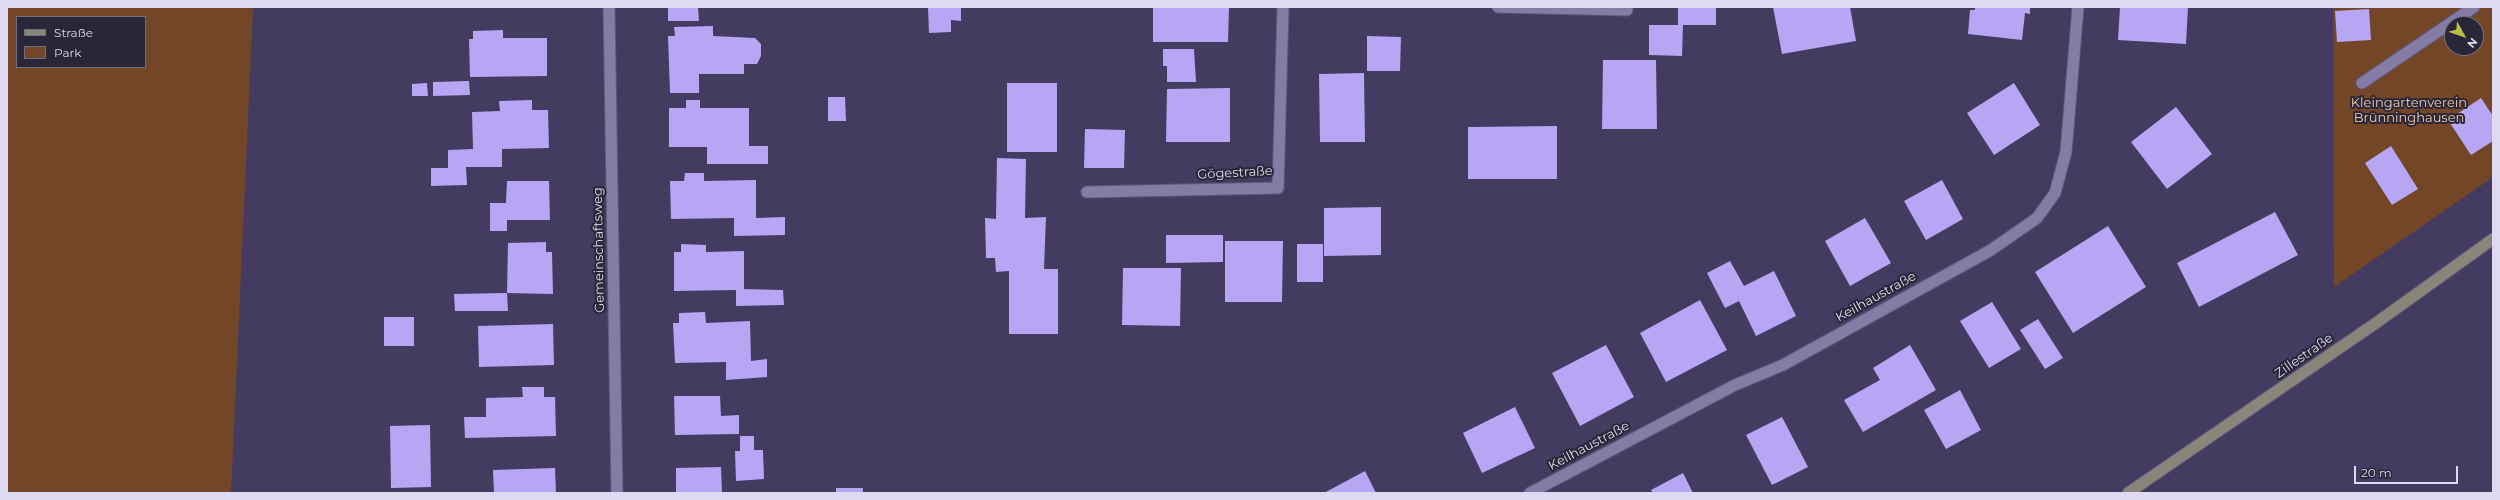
<!DOCTYPE html>
<meta charset="utf-8">
<style>
body{margin:0}
#map{position:relative;width:2500px;height:500px;overflow:hidden;background:#433c60;font-family:Montserrat,sans-serif}
canvas{display:block}
.frame{position:absolute;inset:0;border:8px solid #dedaf1;pointer-events:none}
.legend{position:absolute;left:16px;top:16px;width:130px;height:52px;box-sizing:border-box;background:#292637;border:1px solid #716e81;margin:0;padding:5px 7px;list-style:none;font-size:12px;color:#dedaf1}
.legend li{display:flex;align-items:center;gap:8px;height:20px}
.legend b{width:20px;border:1px solid #716e81}
.north{position:absolute;left:2444px;top:16px;width:40px;height:40px;box-sizing:border-box;background:#292637;border:1px solid #716e81;border-radius:50%;rotate:130deg;font-size:11px;font-weight:700;line-height:16px;text-align:center;color:#dedaf1}
.north::after{content:'';display:block;margin:auto;width:14px;height:18px;background:#b9c046;clip-path:polygon(50% 0,100% 100%,50% 72%,0 100%)}
.scale{position:absolute;left:2354px;top:466px;width:104px;height:18px;box-sizing:border-box;border:2px solid #dedaf1;border-top:0;padding-left:5px;font-size:12px;line-height:14px;white-space:nowrap;color:#dedaf1;-webkit-text-stroke:3px #292637;paint-order:stroke}
</style>
<div id="map">
<canvas width="2500" height="500"></canvas>
<div class="frame"></div>
<ul class="legend">
<li><b style="height:5px;background:#89857a"></b>Straße</li>
<li><b style="height:11px;background:#744628"></b>Park</li>
</ul>
<div class="north">N</div>
<div class="scale">20 m</div>
</div>
<script>
const ctx = document.querySelector('canvas').getContext('2d');
ctx.lineJoin = 'round';
function paint(path, color) {
  ctx.fillStyle = color;
  ctx.fill(path, 'evenodd');
}
function shape(rows) {
  const path = new Path2D();
  for (const r of rows) {
    path.moveTo(r[0], r[1]);
    for (let i = 2; i < r.length; i += 2) path.lineTo(r[i], r[i + 1]);
  }
  return path;
}
function stroke(path, color, width, dash) {
  ctx.strokeStyle = color;
  ctx.lineWidth = width;
  ctx.lineCap = dash ? 'butt' : 'round';
  ctx.setLineDash(dash || []);
  ctx.stroke(path);
}
function drawText(font, color, halo, rows, align = 'center') {
  ctx.font = font + ' Montserrat,sans-serif';
  ctx.lineWidth = 4;
  ctx.setLineDash([]);
  ctx.textBaseline = 'middle';
  ctx.strokeStyle = halo;
  ctx.fillStyle = color;
  for (const [text, x, y, turn = 0] of rows) {
    ctx.save();
    ctx.translate(x, y);
    ctx.rotate((+turn || 0) * Math.PI / 180);
    ctx.textAlign = isNaN(turn) ? turn : align;
    if (halo) ctx.strokeText(text, 0, 0);
    ctx.fillText(text, 0, 0);
    ctx.restore();
  }
}
const green = shape([
 [7,7,253,7,231,493,7,493],
 [17,17,145,17,145,67,17,67],
 [2333,7,2493,7,2493,177,2334,287],
 [2452,24,2476,24,2476,48,2452,48]
]);
const building = shape([
 [668,7,698,7,699,21,668,21],
 [928,7,961,7,961,21,951,20,951,32,929,33],
 [1153,7,1229,7,1228,42,1153,42],
 [1678,7,1716,7,1716,25,1683,25,1682,56,1649,55,1649,25,1678,25],
 [1773,7,1850,7,1856,41,1782,54],
 [1975,7,2030,7,2030,14,2025,13,2022,40,1968,34,1970,10,1975,10],
 [2120,7,2188,7,2186,44,2118,40],
 [2369,9,2371,40,2337,42,2335,11],
 [713,26,713,36,755,38,761,44,761,56,757,64,744,64,744,74,699,74,699,93,670,93,668,36,675,36,674,27],
 [503,30,503,38,547,38,547,76,470,77,469,39,473,39,473,31],
 [1367,36,1401,37,1400,71,1367,71],
 [1163,49,1194,49,1196,82,1167,82,1167,66,1163,66],
 [1603,60,1656,60,1657,129,1602,129],
 [1364,73,1365,142,1320,142,1319,74],
 [469,81,470,95,433,96,433,82],
 [427,83,428,96,412,96,412,84],
 [1007,83,1057,83,1057,152,1007,152],
 [2014,83,2040,125,1994,155,1967,113],
 [1230,88,1230,142,1166,142,1167,89],
 [828,97,845,97,846,121,828,121],
 [2481,98,2493,116,2493,141,2471,155,2448,120],
 [532,100,532,110,548,110,549,148,502,149,502,167,466,167,467,185,431,186,431,168,448,168,448,150,473,149,472,112,500,111,499,101],
 [686,100,700,100,700,108,749,108,749,146,768,146,768,164,707,164,707,147,669,147,669,108,686,108],
 [2176,107,2212,154,2167,189,2131,142],
 [1557,126,1557,179,1468,179,1468,127],
 [1085,129,1125,130,1124,168,1084,168],
 [2391,146,2418,189,2392,205,2365,163],
 [997,158,1026,159,1025,218,1046,217,1044,269,1058,269,1058,334,1009,334,1009,271,996,272,995,258,986,258,985,218,996,219],
 [685,173,704,173,704,181,756,180,756,218,785,217,785,235,734,236,734,218,671,219,670,181,684,181],
 [1942,180,1963,219,1926,240,1904,201],
 [507,181,549,181,550,220,507,220,507,231,490,231,490,203,506,203],
 [1381,207,1381,255,1324,256,1324,208],
 [2275,212,2298,255,2199,307,2177,263],
 [1865,218,1891,263,1850,286,1825,241],
 [2108,226,2146,287,2073,333,2035,272],
 [1166,235,1223,235,1223,262,1166,263],
 [1225,241,1283,241,1282,302,1225,302],
 [546,242,546,252,552,252,553,294,507,293,508,243],
 [681,244,706,245,706,252,744,251,744,289,783,290,784,305,736,306,736,290,674,291,674,252,681,252],
 [1297,244,1323,244,1323,282,1297,282],
 [1730,261,1744,286,1774,271,1796,316,1756,336,1739,301,1725,308,1707,273],
 [1123,268,1181,268,1180,326,1122,325],
 [507,293,508,311,455,311,454,294],
 [1700,300,1727,350,1666,382,1640,333],
 [1992,302,2021,349,1989,368,1960,321],
 [705,312,706,323,750,321,751,361,767,359,767,377,726,380,726,362,675,363,673,323,679,323,679,313],
 [384,317,414,317,414,346,384,346],
 [2038,319,2063,358,2045,369,2020,330],
 [553,324,554,365,479,367,478,326],
 [1606,345,1634,397,1580,426,1552,373],
 [1910,345,1936,390,1863,432,1844,400,1880,380,1873,368],
 [522,387,544,387,544,397,555,397,556,436,465,438,464,417,486,417,486,398,523,397],
 [1960,390,1981,430,1946,449,1924,410],
 [674,396,720,396,721,416,739,415,739,434,675,435],
 [1515,407,1535,448,1482,473,1463,433],
 [1782,417,1808,467,1772,485,1746,435],
 [430,425,431,487,391,488,390,426],
 [740,436,754,436,754,450,763,450,764,479,736,481,735,451,740,451],
 [721,467,722,493,676,493,676,468],
 [555,468,556,493,494,493,493,470],
 [1365,471,1376,493,1324,493],
 [1683,473,1693,493,1653,493,1651,490],
 [836,488,863,488,863,493,836,493]
]);
const service = shape([
 [2362,83,2474,7]
]);
const minor = shape([
 [609,7,617,493],
 [1498,7,1627,10],
 [1087,192,1278,188,1283,7],
 [1530,493,1735,385,1783,365,1991,250,2037,218,2055,193,2066,152,2078,7]
]);
const secondary = shape([
 [2128,493,2376,323,2493,239]
]);
const parkNames = [
 ["Kleingartenverein",2409,103],
 ["Brünninghausen",2409,118]
];
const streetNames = [
 ["Gögestraße",1235,173,-3],
 ["Gemeinschaftsweg",599,250,-91],
 ["Keilhaustraße",1876,297,-29],
 ["Zillestraße",2304,356,-35],
 ["Keilhaustraße",1589,446,-28]
];
paint(green, '#744628');
paint(building, '#b6a6f4');
stroke(service, '#605978', 13);
stroke(minor, '#605978', 13);
stroke(secondary, '#605978', 13);
stroke(service, '#847ca5', 11);
stroke(minor, '#847ca5', 11);
stroke(secondary, '#89857a', 11);
drawText('13px', '#f2cab2', '#292637', parkNames);
drawText('13px', '#dedaf1', '#292637', streetNames);
</script>
